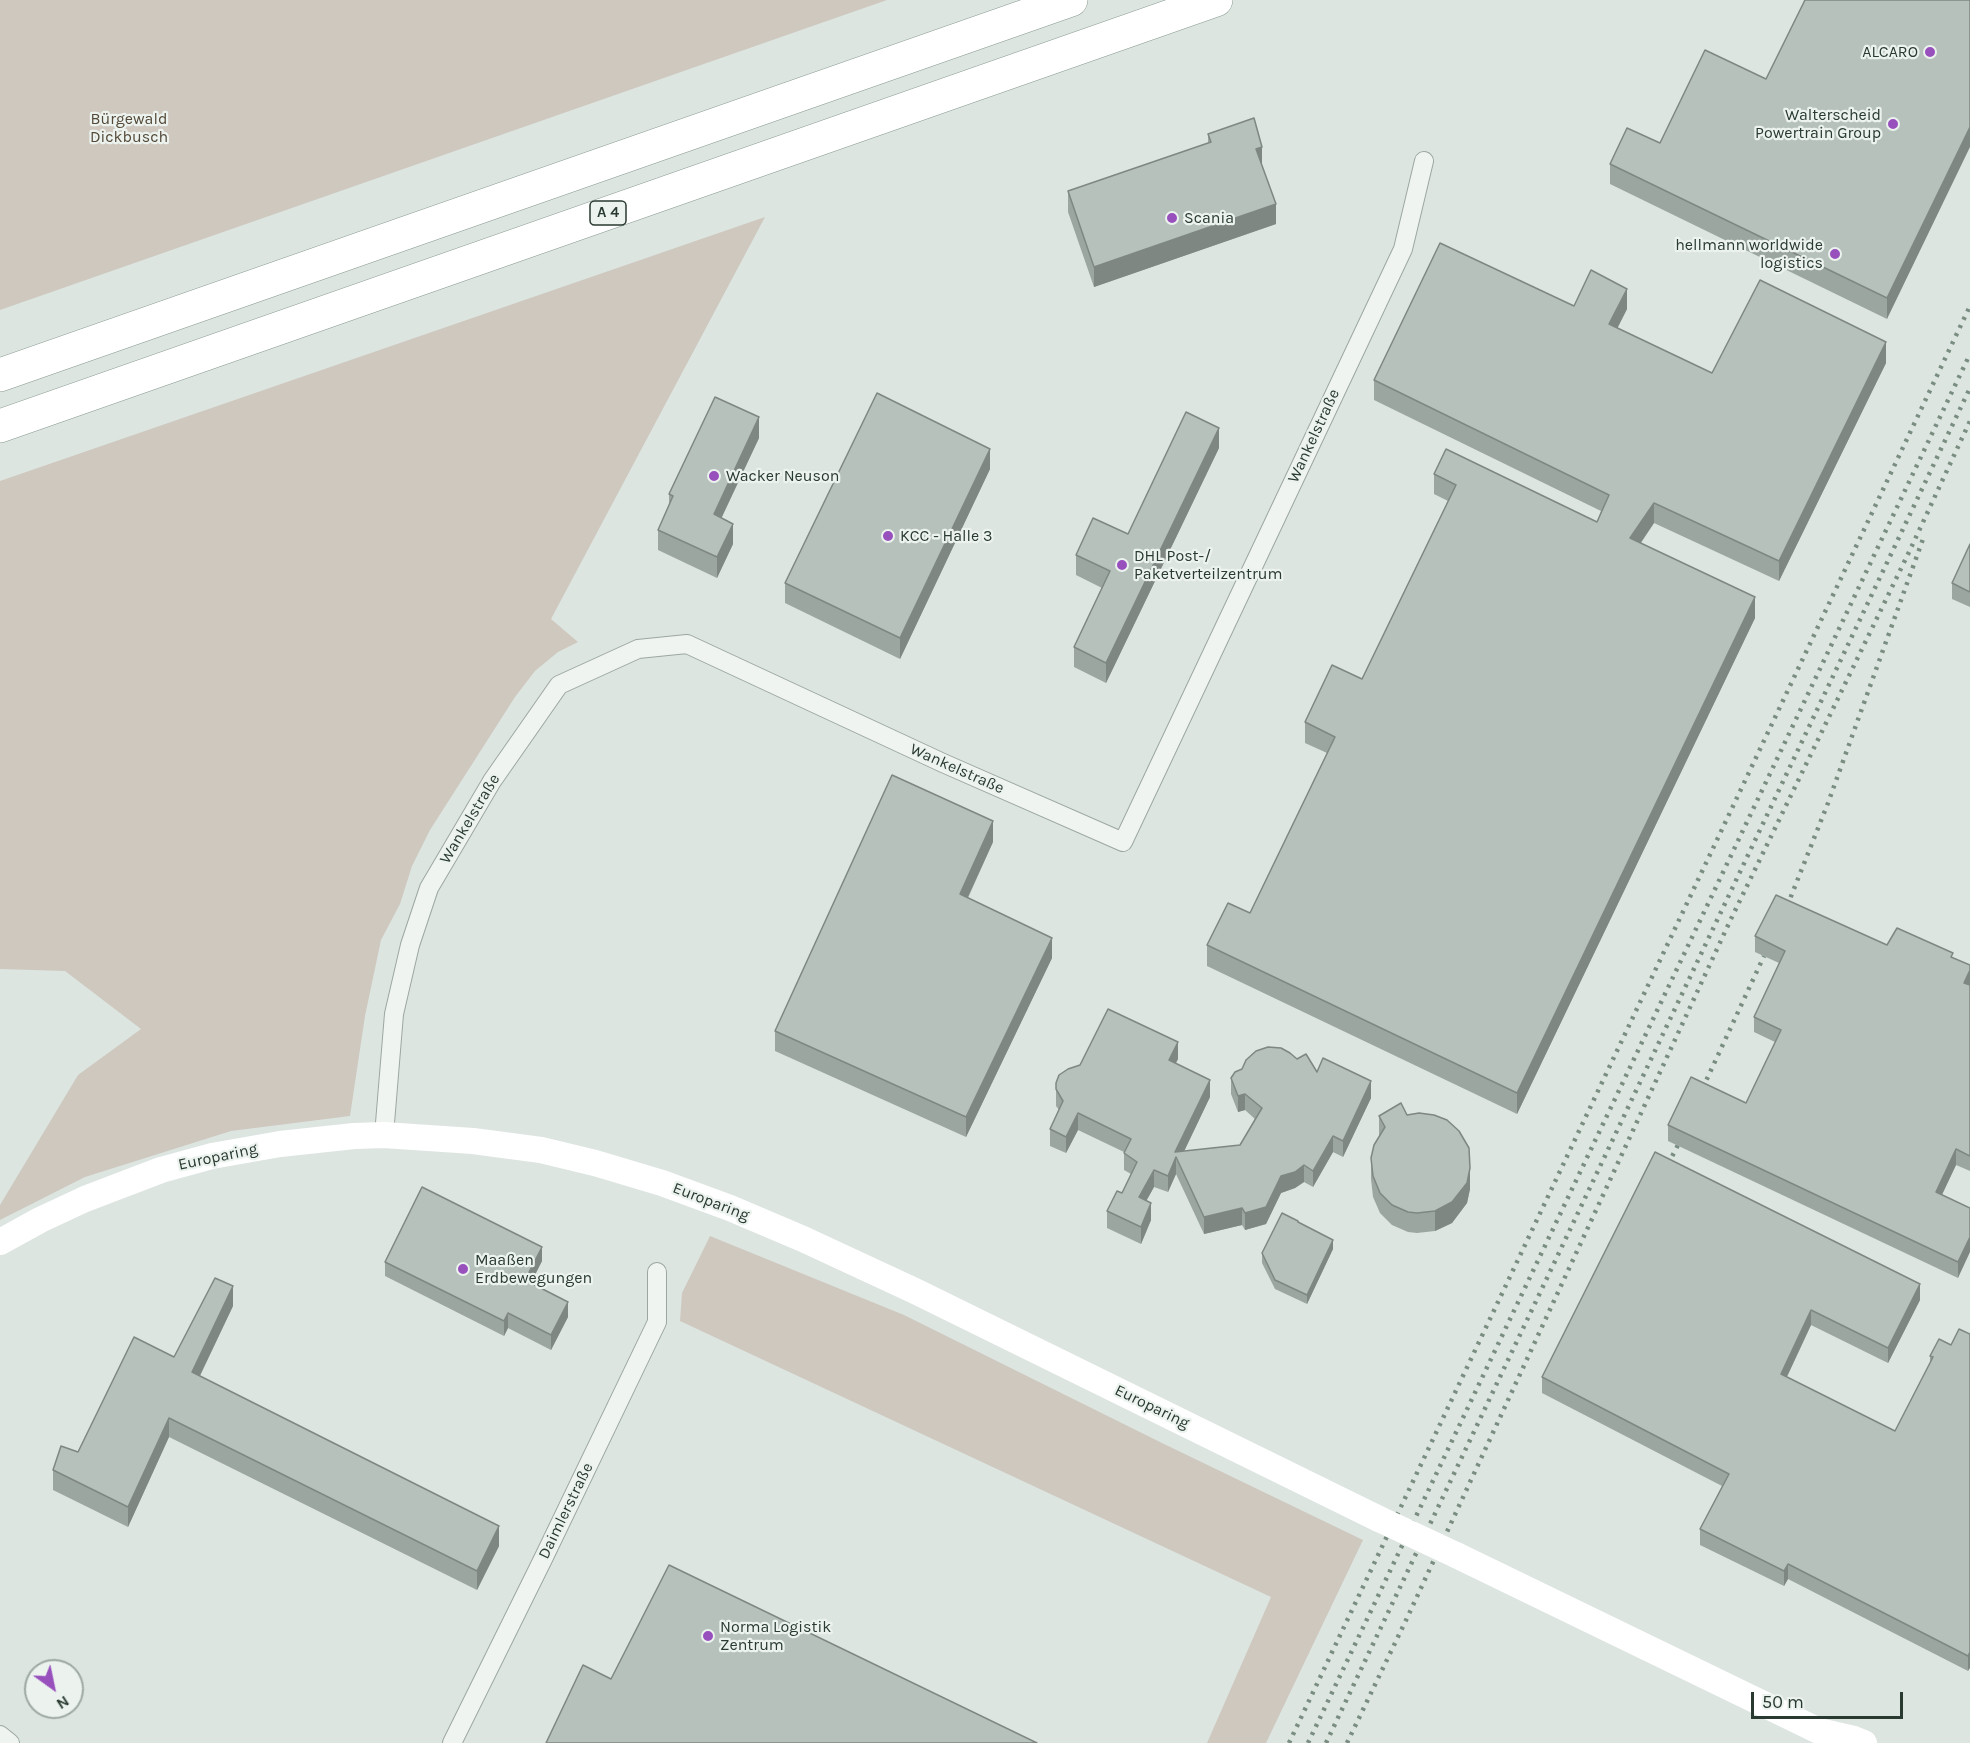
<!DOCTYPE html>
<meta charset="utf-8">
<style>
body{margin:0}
#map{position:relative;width:1970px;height:1743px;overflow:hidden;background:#dde5e1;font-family:Karla,sans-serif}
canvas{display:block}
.north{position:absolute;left:24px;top:1659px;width:60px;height:60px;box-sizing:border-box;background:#ecf3ef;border:2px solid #9ea9a3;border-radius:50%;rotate:147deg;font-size:16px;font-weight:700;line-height:24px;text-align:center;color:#293a30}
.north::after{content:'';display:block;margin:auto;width:21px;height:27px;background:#9850bd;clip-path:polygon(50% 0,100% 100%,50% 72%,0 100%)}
.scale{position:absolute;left:1751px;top:1692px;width:152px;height:27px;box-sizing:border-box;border:3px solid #293a30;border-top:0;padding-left:8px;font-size:18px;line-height:21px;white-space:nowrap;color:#293a30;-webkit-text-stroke:4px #ecf3ef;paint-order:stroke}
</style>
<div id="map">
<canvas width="1970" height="1743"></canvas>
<div class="north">N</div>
<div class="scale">50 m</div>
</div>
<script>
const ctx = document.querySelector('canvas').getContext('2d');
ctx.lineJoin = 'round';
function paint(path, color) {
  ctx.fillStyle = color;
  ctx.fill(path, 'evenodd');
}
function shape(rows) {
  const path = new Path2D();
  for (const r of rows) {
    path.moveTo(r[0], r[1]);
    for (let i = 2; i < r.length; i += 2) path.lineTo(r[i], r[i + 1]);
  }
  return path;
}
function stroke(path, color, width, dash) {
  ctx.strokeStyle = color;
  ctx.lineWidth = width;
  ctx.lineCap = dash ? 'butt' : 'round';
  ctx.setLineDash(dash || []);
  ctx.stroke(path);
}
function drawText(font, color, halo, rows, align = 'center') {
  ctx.font = font + ' Karla,sans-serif';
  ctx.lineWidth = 4.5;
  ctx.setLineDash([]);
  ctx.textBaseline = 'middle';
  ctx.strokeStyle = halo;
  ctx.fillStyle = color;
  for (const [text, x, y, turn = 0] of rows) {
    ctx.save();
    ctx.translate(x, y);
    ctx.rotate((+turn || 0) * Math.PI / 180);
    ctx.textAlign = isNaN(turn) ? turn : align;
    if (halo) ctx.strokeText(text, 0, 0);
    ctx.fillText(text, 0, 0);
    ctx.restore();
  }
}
const green = shape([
 [0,0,887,0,0,310],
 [765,217,551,619,578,642,558,652,535,671,515,697,430,830,412,866,400,904,381,940,365,1016,350,1116,231,1131,85,1177,0,1220,0,1205,78,1075,141,1029,65,971,0,969,0,481],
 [710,1236,904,1315,1162,1443,1363,1540,1266,1743,1207,1743,1271,1597,680,1321,682,1293]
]);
const street = shape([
 [384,1135,394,1014,410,945,429,888,492,781,559,685,638,649,687,644,943,763,1123,842,1403,249,1424,161],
 [0,1735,10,1743],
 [452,1743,544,1557,657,1322,657,1272]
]);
const secondary = shape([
 [0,1242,40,1220,85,1199,161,1170,212,1156,280,1144,354,1136,384,1135,473,1141,541,1150,595,1163,662,1183,730,1208,803,1239,915,1291,1379,1519],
 [1456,1555,1819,1731,1836,1743],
 [1819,1731,1854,1739,1864,1743]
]);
const highway = shape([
 [0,375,1071,0],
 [0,426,1216,0]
]);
const rail = shape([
 [1784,914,1828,803,1923,539],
 [1699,1096,1764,956],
 [1664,1172,1678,1145],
 [1289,1743,1970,306],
 [1308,1743,1970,354],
 [1326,1743,1970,388],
 [1347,1743,1408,1616,1730,921,1910,550,1970,421]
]);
const secondaryBridge = shape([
 [1379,1519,1456,1555]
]);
const wall = shape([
 [1970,0,1887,319,1610,184,1610,164,1660,143,1766,79],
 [1208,134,1262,166,1276,224,1094,287,1068,212,1068,191,1208,143],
 [1574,306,1627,309,1617,328,1712,373,1886,363,1779,581,1654,523,1641,543,1755,618,1517,1114,1207,966,1207,945,1250,913,1327,753,1305,743,1305,722,1362,679,1448,501,1434,494,1434,474,1597,522,1601,511,1374,400,1374,380],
 [759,438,721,518,733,544,717,578,658,550,658,530,669,505,669,494],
 [1219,448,1106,683,1074,667,1074,647,1102,588,1076,575,1076,555,1128,534],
 [990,469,900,659,785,603,785,583],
 [1970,544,1970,607,1952,599,1952,583],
 [993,842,968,898,1052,958,966,1137,775,1051,775,1031],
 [1755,936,1887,945,1953,958,1970,965,1970,1171,1956,1165,1942,1195,1970,1208,1958,1278,1668,1141,1668,1125,1746,1103,1775,1042,1754,1032,1754,1017,1779,963,1755,952],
 [1178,1059,1175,1063,1210,1097,1184,1151,1240,1145,1255,1119,1245,1110,1238,1112,1231,1094,1231,1078,1297,1059,1317,1072,1371,1098,1343,1157,1333,1152,1313,1187,1304,1182,1295,1188,1281,1193,1266,1224,1245,1230,1242,1225,1204,1234,1176,1174,1168,1192,1154,1187,1146,1201,1151,1220,1141,1244,1107,1228,1107,1211,1122,1193,1131,1174,1124,1170,1124,1152,1078,1130,1066,1153,1050,1146,1050,1129,1059,1110,1056,1106,1056,1083,1080,1065],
 [1407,1115,1470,1189,1467,1203,1452,1223,1435,1231,1417,1233,1408,1232,1392,1225,1380,1213,1373,1197,1371,1179,1371,1158,1379,1137,1379,1116],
 [1655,1152,1920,1300,1888,1363,1811,1325,1787,1377,1895,1431,1930,1363,1930,1356,1970,1334,1968,1671,1788,1579,1784,1586,1700,1545,1700,1529,1722,1486,1542,1393,1542,1377],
 [1298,1222,1333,1249,1307,1304,1275,1289,1262,1263,1262,1253],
 [542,1261,531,1283,568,1317,551,1350,508,1328,504,1336,385,1276,385,1262],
 [233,1306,200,1376,499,1546,477,1590,169,1437,128,1527,53,1490,53,1470,78,1452,174,1357]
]);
const shadedWall = shape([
 [1970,127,1970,147,1887,319,1887,298],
 [1262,147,1262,167,1256,149],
 [1276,204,1276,224,1094,287,1094,267],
 [1627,289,1627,309,1609,345,1609,324],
 [1886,342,1886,363,1779,581,1779,561],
 [759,417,759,438,714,534,714,514],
 [1219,428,1219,448,1106,683,1106,663],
 [990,449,990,469,900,659,900,638],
 [1654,503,1654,523,1630,558,1630,538],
 [733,524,733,544,717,578,717,557],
 [1755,597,1755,618,1517,1114,1517,1093],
 [993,821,993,842,960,914,960,894],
 [1052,938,1052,958,966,1137,966,1117],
 [1970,970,1970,985,1964,983],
 [1178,1042,1178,1059,1169,1077,1169,1060],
 [1210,1080,1210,1097,1179,1162,1176,1157,1176,1174,1168,1192,1168,1176,1175,1152],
 [1371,1081,1371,1098,1343,1157,1343,1141],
 [1245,1094,1245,1110,1238,1112,1238,1096],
 [1078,1113,1078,1130,1066,1153,1066,1137],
 [1333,1136,1333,1152,1313,1187,1313,1171],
 [1956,1149,1956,1165,1936,1207,1936,1192],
 [1304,1165,1304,1182,1295,1188,1281,1193,1266,1224,1245,1230,1245,1213,1281,1176],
 [1470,1168,1470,1189,1467,1203,1452,1223,1435,1231,1435,1211],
 [1154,1170,1154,1187,1139,1214,1139,1197],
 [1151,1203,1151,1220,1141,1244,1141,1227],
 [1242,1208,1242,1225,1204,1234,1204,1217],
 [1970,1237,1970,1252,1958,1278,1958,1262],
 [1333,1240,1333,1249,1307,1304,1307,1295],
 [542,1247,542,1261,525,1294,525,1280],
 [1920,1284,1920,1300,1888,1363,1888,1348],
 [233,1286,233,1306,192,1392,192,1372],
 [568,1302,568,1317,551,1350,551,1335],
 [1811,1310,1811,1325,1781,1389,1781,1374],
 [508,1313,508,1328,504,1336,504,1321],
 [169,1418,169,1437,128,1527,128,1507],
 [499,1526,499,1546,477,1590,477,1571],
 [1788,1564,1788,1579,1784,1586,1784,1571],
 [1970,1652,1970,1668,1968,1671,1968,1656]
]);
const building = shape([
 [1805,0,1970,0,1970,127,1887,298,1610,164,1627,128,1660,143,1705,50,1766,79,1805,0],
 [1254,118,1262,147,1256,149,1276,204,1094,267,1068,191,1211,142,1208,134,1254,118],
 [1440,243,1574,306,1591,270,1627,289,1609,324,1712,373,1760,280,1886,342,1779,561,1654,503,1630,538,1755,597,1517,1093,1207,945,1228,903,1250,913,1335,737,1305,722,1332,665,1362,679,1456,485,1434,474,1446,449,1597,522,1609,495,1374,380,1440,243],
 [877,393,990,449,900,638,785,583,877,393],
 [715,397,759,417,714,514,733,524,717,557,658,530,673,496,669,494,715,397],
 [1186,412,1219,428,1106,663,1074,647,1110,571,1076,555,1093,518,1128,534,1186,412],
 [1970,544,1970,592,1952,583,1970,544],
 [892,775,993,821,960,894,1052,938,966,1117,775,1031,892,775],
 [1776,895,1887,945,1897,928,1953,953,1951,957,1970,965,1970,970,1964,983,1970,985,1970,1156,1956,1149,1936,1192,1970,1208,1970,1237,1958,1262,1668,1125,1691,1077,1746,1103,1781,1030,1754,1017,1785,951,1755,936,1776,895],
 [1108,1009,1178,1042,1169,1060,1210,1080,1175,1152,1240,1145,1262,1108,1245,1094,1238,1096,1231,1078,1235,1072,1242,1069,1246,1060,1256,1051,1268,1047,1281,1048,1290,1053,1297,1059,1306,1054,1317,1072,1323,1058,1371,1081,1343,1141,1333,1136,1313,1171,1304,1165,1295,1172,1281,1176,1266,1207,1245,1213,1242,1208,1204,1217,1176,1157,1168,1176,1154,1170,1139,1197,1151,1203,1141,1227,1107,1211,1117,1191,1122,1193,1137,1162,1124,1153,1131,1139,1078,1113,1066,1137,1050,1129,1063,1101,1056,1089,1056,1083,1059,1075,1068,1069,1080,1065,1108,1009],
 [1401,1103,1407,1115,1419,1113,1434,1115,1447,1120,1459,1131,1469,1148,1470,1168,1467,1183,1452,1202,1435,1211,1417,1213,1408,1212,1392,1205,1380,1193,1373,1176,1371,1158,1374,1145,1385,1127,1379,1116,1401,1103],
 [1655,1152,1920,1284,1888,1348,1811,1310,1781,1374,1895,1431,1933,1357,1930,1356,1939,1339,1951,1345,1959,1329,1970,1334,1970,1652,1968,1656,1788,1564,1784,1571,1700,1529,1729,1474,1542,1377,1655,1152],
 [422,1187,542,1247,525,1280,568,1302,551,1335,508,1313,504,1321,385,1262,422,1187],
 [1282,1213,1298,1221,1298,1222,1333,1240,1307,1295,1275,1280,1262,1253,1282,1213],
 [215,1278,233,1286,192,1372,499,1526,477,1571,169,1418,128,1507,53,1470,61,1446,78,1452,134,1337,174,1357,215,1278],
 [669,1565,1037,1743,546,1743,583,1665,611,1679,669,1565]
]);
const markers = [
 [1930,52,6,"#9850bd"],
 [1893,124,6,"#9850bd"],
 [1172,218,6,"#9850bd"],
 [1835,254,6,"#9850bd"],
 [714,476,6,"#9850bd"],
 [888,536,6,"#9850bd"],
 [1122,565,6,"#9850bd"],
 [463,1269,6,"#9850bd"],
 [708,1636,6,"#9850bd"]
];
const shields = [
 [608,213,36]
];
const shieldNames = [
 ["A 4",608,213]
];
const poiNames = [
 ["ALCARO",1918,52,"right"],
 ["Walterscheid",1881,115,"right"],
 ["Powertrain Group",1881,133,"right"],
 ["Scania",1184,218],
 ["hellmann worldwide",1823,245,"right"],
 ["logistics",1823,263,"right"],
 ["Wacker Neuson",726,476],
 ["KCC - Halle 3",900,536],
 ["DHL Post-/",1134,556],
 ["Paketverteilzentrum",1134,574],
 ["Maaßen",475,1260],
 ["Erdbewegungen",475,1278],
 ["Norma Logistik",720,1627],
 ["Zentrum",720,1645]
];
const parkNames = [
 ["Bürgewald",129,119],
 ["Dickbusch",129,137]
];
const streetNames = [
 ["Wankelstraße",1314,436,-65],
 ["Wankelstraße",957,769,24],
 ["Wankelstraße",470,819,-59],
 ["Europaring",218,1157,-12],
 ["Europaring",711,1202,21],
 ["Europaring",1152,1407,26],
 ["Daimlerstraße",566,1511,-64]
];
paint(green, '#cec8bf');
stroke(street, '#9ca7a1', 20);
stroke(highway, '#879a8f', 34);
stroke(street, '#eff4f1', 18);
stroke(secondary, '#fff', 26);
stroke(highway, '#fff', 33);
stroke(rail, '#798d81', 4.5, [3, 6]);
stroke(secondaryBridge, '#fff', 26);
paint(wall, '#9ca6a0');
paint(shadedWall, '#7f8782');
paint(building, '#b5c1ba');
stroke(building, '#7f8782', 1.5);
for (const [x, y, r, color] of markers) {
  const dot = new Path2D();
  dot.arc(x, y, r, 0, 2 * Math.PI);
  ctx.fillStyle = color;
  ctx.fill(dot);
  stroke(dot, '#ecf3ef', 2);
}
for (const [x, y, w] of shields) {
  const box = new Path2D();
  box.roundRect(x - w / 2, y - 12, w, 24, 4.5);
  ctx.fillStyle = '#ecf3ef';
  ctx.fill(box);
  stroke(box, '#293a30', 1.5);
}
drawText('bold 15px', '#293a30', null, shieldNames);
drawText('16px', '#293a30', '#ecf3ef', poiNames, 'left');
drawText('16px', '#544938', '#ecf3ef', parkNames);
drawText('16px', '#293a30', '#ecf3ef', streetNames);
</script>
